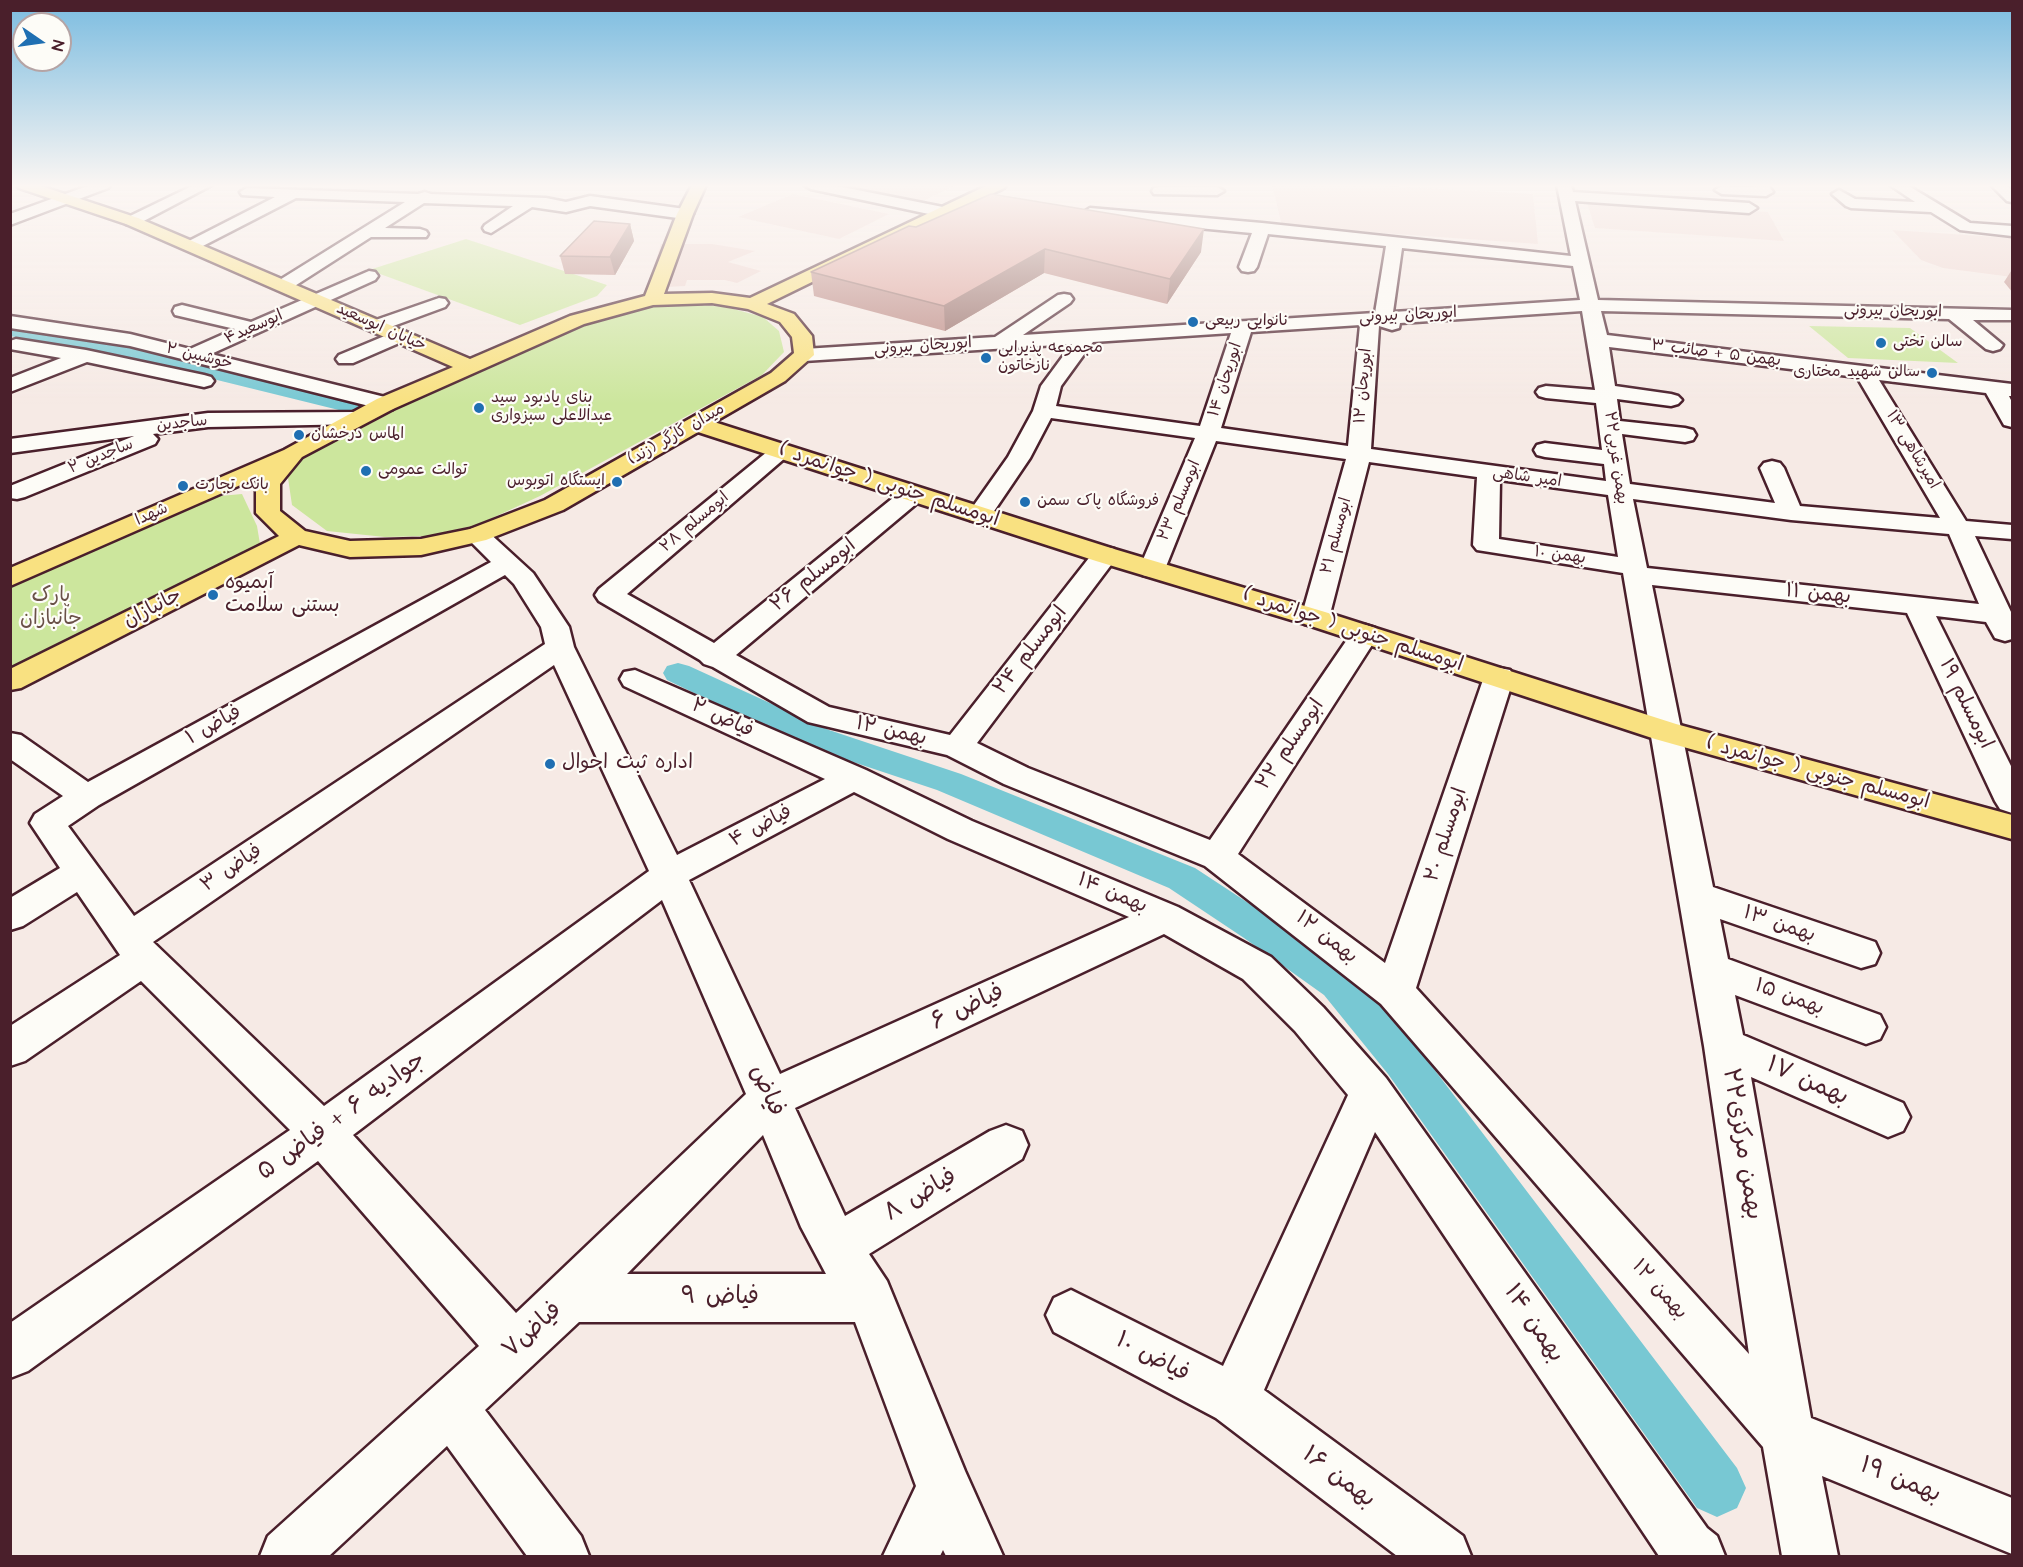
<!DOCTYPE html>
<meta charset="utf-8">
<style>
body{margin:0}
#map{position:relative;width:2023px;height:1567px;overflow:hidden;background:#f6eae5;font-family:"Architects Daughter",sans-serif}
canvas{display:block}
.frame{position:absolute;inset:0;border:12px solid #4a1f2b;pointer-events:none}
.north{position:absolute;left:12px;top:12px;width:60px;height:60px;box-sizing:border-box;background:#fdfcf7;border:2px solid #b5a4a5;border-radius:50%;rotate:103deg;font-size:16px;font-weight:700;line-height:24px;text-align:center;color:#4a1f2b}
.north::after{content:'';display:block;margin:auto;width:21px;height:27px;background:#1f6fb2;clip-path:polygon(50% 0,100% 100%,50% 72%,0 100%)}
</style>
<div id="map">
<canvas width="2023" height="1567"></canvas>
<div class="frame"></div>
<div class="north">N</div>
</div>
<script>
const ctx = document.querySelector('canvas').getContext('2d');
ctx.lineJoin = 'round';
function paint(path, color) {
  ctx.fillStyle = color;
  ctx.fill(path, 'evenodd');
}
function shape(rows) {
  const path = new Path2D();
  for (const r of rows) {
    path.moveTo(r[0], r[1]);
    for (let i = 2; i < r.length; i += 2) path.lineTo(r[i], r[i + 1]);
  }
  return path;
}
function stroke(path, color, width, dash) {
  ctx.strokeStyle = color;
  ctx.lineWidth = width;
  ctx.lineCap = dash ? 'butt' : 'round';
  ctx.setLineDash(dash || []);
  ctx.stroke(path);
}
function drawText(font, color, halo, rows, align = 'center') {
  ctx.font = font + ' "Architects Daughter","Playpen Sans Arabic",sans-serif';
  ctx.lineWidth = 4.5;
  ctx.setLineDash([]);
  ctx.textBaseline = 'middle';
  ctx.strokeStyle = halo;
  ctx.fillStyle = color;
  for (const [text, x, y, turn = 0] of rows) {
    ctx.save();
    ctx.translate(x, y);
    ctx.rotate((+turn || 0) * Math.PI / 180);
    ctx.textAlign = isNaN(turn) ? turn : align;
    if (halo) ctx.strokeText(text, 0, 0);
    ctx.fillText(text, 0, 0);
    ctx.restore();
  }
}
const built = shape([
 [813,185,956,185,905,210,803,189],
 [1272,185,1369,185,1533,194,1538,244,1282,226],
 [793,194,889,214,839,239,738,217],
 [1586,200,1768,212,1784,241,1595,228],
 [1892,230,2012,238,2012,277,1943,268,1921,260],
 [661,244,712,244,755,251,728,262,761,271,737,283,725,280,687,280,685,286,647,288]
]);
const green = shape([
 [466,239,607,285,597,296,520,325,369,270],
 [674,303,726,307,763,317,779,331,784,352,762,375,540,496,477,525,427,536,385,537,327,531,292,505,288,478,298,461,321,441,588,320,646,306],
 [1809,326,1910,328,1958,363,1848,358],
 [242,494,257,526,260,544,11,671,11,585,209,497]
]);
const canal = shape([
 [10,324,140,349,359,401,362,406,359,411,351,413,140,361,10,336,10,324],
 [678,663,689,666,829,730,961,774,1195,868,1352,971,1418,1048,1737,1468,1746,1488,1737,1508,1717,1517,1697,1508,1388,1074,1324,995,1244,938,1169,888,937,790,805,746,667,680,663,673,667,666,678,663]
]);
const minor = shape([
 [90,185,110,185,108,188,10,225,10,214,90,185],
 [194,185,212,185,138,224,126,224,124,221,126,218,194,185],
 [804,185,832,185,943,207,951,212,943,217,811,189,804,185],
 [1557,185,1571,185,1573,192,1749,203,1757,208,1749,213,1575,201,1598,300,2012,310,2012,320,1973,320,2003,345,2000,349,1993,351,1986,349,1949,319,1601,311,1607,335,2012,384,2012,396,2009,396,2012,402,2012,427,2004,425,1986,393,1879,380,1966,521,2012,525,2012,539,1975,536,2012,614,2012,639,2005,641,1995,638,1986,622,1936,616,2012,768,2012,813,2000,809,1995,801,1907,613,1652,585,1713,887,1875,942,1880,953,1875,964,1861,968,1720,919,1728,959,1880,1015,1886,1027,1880,1039,1866,1044,1735,995,1743,1035,1903,1103,1910,1117,1903,1131,1888,1137,1751,1077,1811,1418,2012,1498,2012,1554,1822,1476,1838,1556,1782,1556,1763,1447,1381,1004,1205,866,1004,784,947,755,808,722,713,667,704,664,700,660,599,601,595,595,599,589,773,447,781,445,789,447,792,452,627,594,714,643,904,489,913,487,922,489,925,494,922,499,736,655,829,707,950,735,1096,549,1105,547,1114,549,1118,555,1114,561,977,743,1028,768,1210,840,1355,628,1365,625,1375,628,1379,634,1238,854,1385,963,1484,677,1488,670,1499,668,1510,670,1514,677,1416,988,1749,1354,1704,1046,1623,573,1477,550,1473,545,1477,477,1369,462,1329,618,1325,624,1315,626,1305,624,1301,618,1346,459,1216,441,1165,569,1161,575,1152,577,1143,575,1139,569,1195,438,1051,418,1030,458,988,520,979,522,970,520,967,515,1008,457,1033,411,1041,386,1072,344,804,361,797,359,794,355,797,351,804,349,995,337,1058,295,1064,294,1070,295,1073,299,1070,303,1023,335,1375,313,1386,246,1268,234,1257,267,1254,271,1248,272,1242,271,1239,267,1252,233,1090,218,1082,213,1090,208,1262,223,1571,256,1557,185],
 [1402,248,1573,266,1580,300,1393,312,1402,248],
 [1582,311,1595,390,1546,386,1539,388,1536,392,1539,396,1546,398,1596,403,1602,450,1545,443,1537,445,1534,450,1537,455,1545,457,1604,464,1606,481,1371,449,1379,326,1392,330,1399,328,1400,323,1582,311],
 [1360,325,1348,446,1221,428,1251,332,1360,325],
 [1231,333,1200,426,1056,406,1061,386,1093,342,1231,333],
 [1609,347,1857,377,1940,518,1800,506,1784,468,1780,463,1772,461,1764,463,1760,468,1775,503,1630,484,1622,434,1685,442,1693,440,1696,435,1693,430,1685,428,1620,421,1617,399,1671,406,1678,404,1682,400,1678,396,1671,394,1615,386,1609,347],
 [1500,480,1608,495,1618,557,1499,539,1500,480],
 [1633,499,1791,520,1949,534,1979,604,1647,568,1633,499],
 [1753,185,1768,185,1773,192,1766,196,1722,194,1715,190,1722,186,1754,187,1753,185],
 [1890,185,1907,185,1970,223,2012,226,2012,236,1960,230,1931,212,1851,208,1846,206,1832,194,1839,190,1855,199,1915,202,1890,185],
 [1991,185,2006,185,2012,190,2012,202,2007,201,1991,185],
 [1159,187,1217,187,1224,191,1217,195,1154,194,1152,191,1154,188,1159,187],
 [247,188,418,194,425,192,431,194,546,198,566,202,590,196,685,209,693,214,685,219,590,206,566,212,532,207,491,233,485,231,483,228,485,225,513,206,424,203,385,228,420,229,426,231,428,234,426,237,371,237,290,289,284,290,278,289,275,285,278,281,405,202,296,198,197,249,185,249,183,246,185,243,275,197,242,195,240,192,247,188],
 [369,271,375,272,378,276,375,280,211,354,393,399,396,404,393,409,385,410,130,346,10,328,10,316,130,334,190,349,235,329,175,315,173,311,175,307,182,305,251,322,369,271],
 [439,298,445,299,448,303,445,307,377,332,370,330,368,326,370,322,439,298],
 [399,330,406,332,409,336,406,340,353,363,339,363,336,359,339,355,399,330],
 [16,339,86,350,204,375,211,377,214,381,211,385,204,387,87,362,10,392,10,378,61,358,10,349,10,341,16,339],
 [354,412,362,414,365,419,362,424,208,427,153,434,158,439,155,444,25,497,17,499,10,498,10,486,134,436,10,453,10,439,208,413,354,412],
 [477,527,486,530,533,573,569,627,574,647,677,855,825,779,624,686,620,679,624,672,635,670,866,770,972,821,1178,907,1271,957,1323,1007,1386,1078,1707,1528,1717,1536,1725,1556,1659,1556,1375,1132,1264,1390,1463,1536,1471,1556,1397,1556,1216,1418,1054,1332,1046,1315,1054,1298,1071,1290,1223,1366,1348,1095,1295,1031,1243,979,1164,934,795,1108,845,1216,990,1131,1006,1125,1022,1131,1028,1145,1022,1159,869,1254,887,1281,965,1471,1003,1556,946,1556,943,1550,940,1556,883,1556,916,1486,855,1322,579,1322,485,1410,581,1536,589,1556,527,1556,447,1446,329,1556,260,1556,268,1536,479,1346,318,1161,28,1371,10,1378,10,1323,290,1130,141,981,25,1061,10,1066,10,1026,120,955,77,892,23,926,10,930,10,898,60,868,30,823,35,814,63,796,10,759,10,733,21,735,88,782,491,562,464,535,468,530,477,527],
 [505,575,514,584,541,627,545,644,134,916,68,826,99,805,505,575],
 [554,665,649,871,324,1106,153,942,554,665],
 [854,792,948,839,1129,917,780,1074,689,880,854,792],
 [662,900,746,1094,516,1313,353,1135,662,900],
 [763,1135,801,1227,826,1274,627,1274,763,1135]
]);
const major = shape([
 [17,185,38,185,138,218,470,359,570,316,645,296,677,214,692,185,706,185,693,214,664,294,712,293,750,298,988,185,1006,185,1004,188,767,304,794,314,812,336,814,355,785,381,714,422,1114,549,1325,612,1676,724,2012,815,2012,839,1655,739,1305,624,1096,561,698,432,563,510,486,540,421,555,350,557,299,545,21,688,10,690,10,669,279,536,256,513,256,483,261,476,10,586,10,568,284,450,377,399,453,367,126,224,19,188,17,185],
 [712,303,748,309,780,322,792,337,794,353,771,373,545,500,470,529,421,539,350,541,305,531,280,511,280,484,302,457,393,409,584,324,653,305,712,303]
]);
const wall = shape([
 [630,224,634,241,615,275,565,274,560,256],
 [916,227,1201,252,1167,304,1044,273,945,331,814,296,811,272],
 [2013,268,2013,293,2004,282]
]);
const shadedWall = shape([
 [630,224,634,241,615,275,610,257],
 [1204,229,1201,252,1167,304,1170,279],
 [1045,249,1044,273,945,331,944,306]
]);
const building = shape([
 [991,194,1204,229,1170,279,1045,249,944,306,811,272,909,226,916,227,991,194],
 [594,221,630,224,610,257,560,256,594,221]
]);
const markers = [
 [1193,322,6,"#1f6fb2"],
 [1881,343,6,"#1f6fb2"],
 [986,358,6,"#1f6fb2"],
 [1932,373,6,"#1f6fb2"],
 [479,408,6,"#1f6fb2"],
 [299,435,6,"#1f6fb2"],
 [366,471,6,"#1f6fb2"],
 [617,482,6,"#1f6fb2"],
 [183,486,6,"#1f6fb2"],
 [1025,502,6,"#1f6fb2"],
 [213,595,6,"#1f6fb2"],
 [550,764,6,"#1f6fb2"]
];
const farStreetnames = [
 ["ابوریحان بیرونی",1893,312,1],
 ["ابوریحان بیرونی",1408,316,-3],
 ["ابوسعید۴",254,328,-24],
 ["خیابان ابوسعید",381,328,24],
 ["ابوریحان بیرونی",923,347,-4],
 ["بهمن ۵ + صائب ۳",1716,354,7],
 ["خوشبین ۲",199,357,14],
 ["ابوریحان ۱۴",1226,380,-72],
 ["ابوریحان ۱۲",1364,386,-85],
 ["ساجدین",182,424,-6],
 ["میدان کارگر (زند)",677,435,-30],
 ["امیرشاهی ۱۳",1912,450,59],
 ["ساجدین ۲",101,457,-22],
 ["۲۲بهمن غربی",1615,458,82],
 ["امیر شاهی",1527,478,8],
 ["ابومسلم ۲۳",1180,501,-67],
 ["شهدا",152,515,-24],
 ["ابومسلم ۲۸",695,523,-40],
 ["ابومسلم ۲۱",1337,536,-75],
 ["بهمن ۱۰",1560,556,8]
];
const farPoinames = [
 ["نانوایی ربیعی",1205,322],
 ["سالن تختی",1893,343],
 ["مجموعه پذیرایی",998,349],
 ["نازخاتون",998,367],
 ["سالن شهید مختاری",1920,373,"right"],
 ["بنای یادبود سید",491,399],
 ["عبدالاعلی سبزواری",491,417],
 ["الماس درخشان",311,435],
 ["توالت عمومی",378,471],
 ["ایستگاه اتوبوس",605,482,"right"],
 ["بانک تجارت",195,486],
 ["فروشگاه پاک سمن",1037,502]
];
const streetNames = [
 ["ابومسلم جنوبی ( جوانمرد )",889,486,18],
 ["ابومسلم ۲۶",814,576,-39],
 ["بهمن ۱۱",1818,595,6],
 ["جانبازان",153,609,-27],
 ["ابومسلم جنوبی ( جوانمرد )",1353,631,18],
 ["ابومسلم ۲۴",1031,651,-52],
 ["ابومسلم ۱۹",1965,704,64],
 ["فیاض ۲",722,719,25],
 ["فیاض ۱",214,726,-29],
 ["بهمن ۱۲",891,732,13],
 ["ابومسلم ۲۲",1291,745,-56],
 ["ابومسلم جنوبی ( جوانمرد )",1818,774,15],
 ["فیاض ۴",761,827,-28],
 ["ابومسلم ۲۰",1447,835,-72],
 ["فیاض ۳",232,869,-34],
 ["بهمن ۱۴",1112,894,23],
 ["بهمن ۱۳",1779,925,19],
 ["بهمن ۱۲",1326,938,38],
 ["بهمن ۱۵",1789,998,20],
 ["بهمن ۱۲",1659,1290,48]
];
const poiNames = [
 ["آبمیوه",225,584],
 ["بستنی سلامت",225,607],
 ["اداره ثبت احوال",562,764]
];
const parkNames = [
 ["پارک",51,597],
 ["جانبازان",51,620]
];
const nearStreetnames = [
 ["فیاض ۶",968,1008,-25],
 ["بهمن ۱۷",1807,1082,24],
 ["فیاض",766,1091,66],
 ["جوادیه ۶ + فیاض ۵",342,1117,-36],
 ["۲۲بهمن مرکزی",1741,1144,81],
 ["فیاض ۸",921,1196,-31],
 ["فیاض ۹",720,1298],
 ["بهمن ۱۴",1533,1324,56],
 ["فیاض۷",533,1331,-42],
 ["فیاض ۱۰",1152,1358,28],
 ["بهمن ۱۶",1338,1478,37],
 ["بهمن ۱۹",1900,1481,22]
];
paint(built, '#eed4cf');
paint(green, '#cce69d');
paint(canal, '#78c8d3');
stroke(minor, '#4a1f2b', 5);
stroke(major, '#4a1f2b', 5);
paint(minor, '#fdfcf7');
paint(major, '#f9e181');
paint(wall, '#bd8b85');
paint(shadedWall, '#9a716c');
paint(building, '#dca29b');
stroke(building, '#9a716c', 1.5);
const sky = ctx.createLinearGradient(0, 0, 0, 404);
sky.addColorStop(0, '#7bbce0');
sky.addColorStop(0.46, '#fbf6f3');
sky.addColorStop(1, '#fbf6f300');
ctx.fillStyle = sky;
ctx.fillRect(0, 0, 2023, 404);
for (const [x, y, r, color] of markers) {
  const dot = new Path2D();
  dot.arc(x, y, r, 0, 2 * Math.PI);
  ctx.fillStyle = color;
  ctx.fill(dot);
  stroke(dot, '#fdfcf7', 2);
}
drawText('16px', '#4a1f2b', '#fdfcf7', farStreetnames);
drawText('16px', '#4a1f2b', '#fdfcf7', farPoinames, 'left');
drawText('20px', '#4a1f2b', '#fdfcf7', streetNames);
drawText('20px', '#4a1f2b', '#fdfcf7', poiNames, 'left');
drawText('20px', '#6a5148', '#fdfcf7', parkNames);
drawText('24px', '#4a1f2b', '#fdfcf7', nearStreetnames);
</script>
